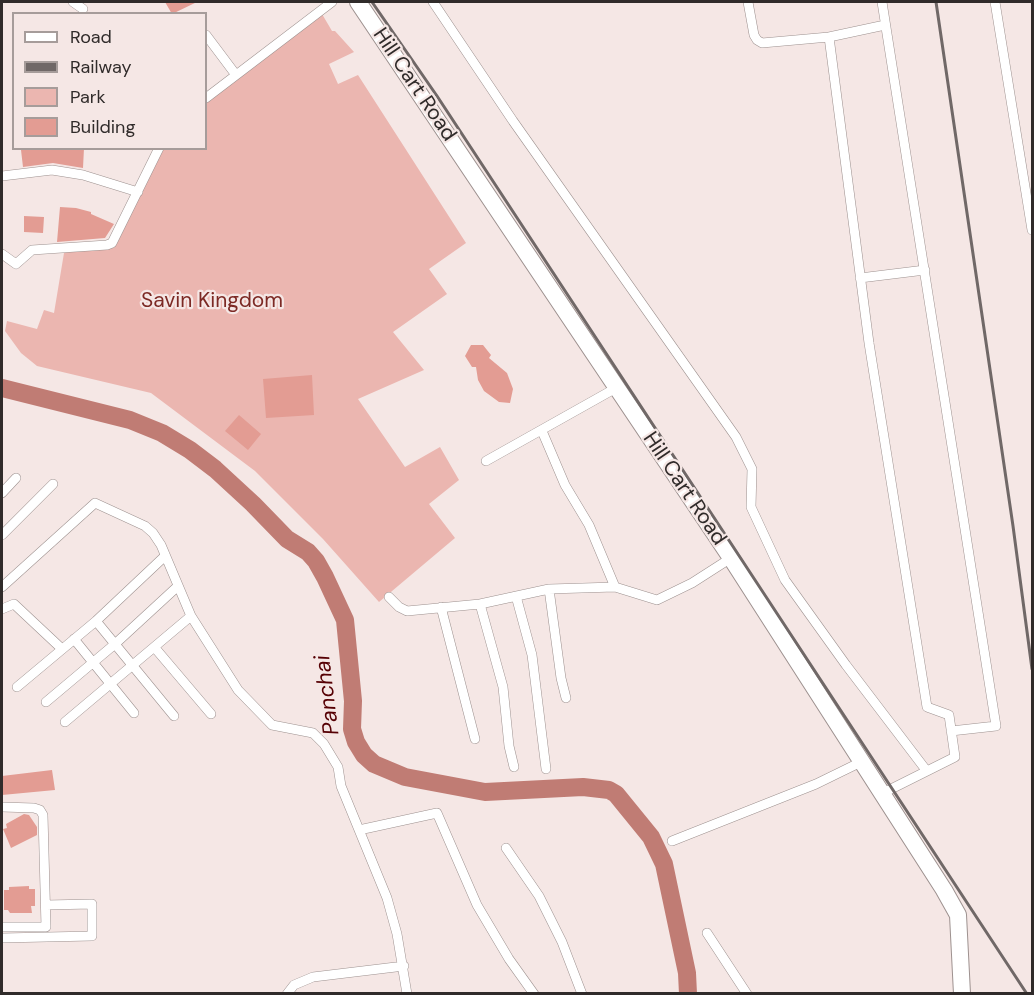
<!DOCTYPE html>
<style>
body{margin:0}
#map{position:relative;width:1034px;height:995px;overflow:hidden;background:#f5e7e5;font-family:"DM Sans",sans-serif}
canvas{display:block}
.frame{position:absolute;inset:0;border:3px solid #302b2a;pointer-events:none}
.legend{position:absolute;left:12px;top:12px;width:195px;height:138px;box-sizing:border-box;background:#f5e7e5;border:2px solid #a69c9a;margin:0;padding:8px 10px;list-style:none;font-size:18px;color:#302b2a}
.legend li{display:flex;align-items:center;gap:12px;height:30px}
.legend b{width:30px;border:2px solid #a69c9a}
</style>
<div id="map">
<canvas width="1034" height="995"></canvas>
<div class="frame"></div>
<ul class="legend">
<li><b style="height:8px;background:#fff"></b>Road</li>
<li><b style="height:8px;background:#706867"></b>Railway</li>
<li><b style="height:16px;background:#ebb6b0"></b>Park</li>
<li><b style="height:16px;background:#e39c93"></b>Building</li>
</ul>
</div>
<script>
const ctx = document.querySelector('canvas').getContext('2d');
ctx.lineJoin = 'round';
function paint(path, color) {
  ctx.fillStyle = color;
  ctx.fill(path, 'evenodd');
}
function shape(rows) {
  const path = new Path2D();
  for (const r of rows) {
    path.moveTo(r[0], r[1]);
    for (let i = 2; i < r.length; i += 2) path.lineTo(r[i], r[i + 1]);
  }
  return path;
}
function stroke(path, color, width, dash) {
  ctx.strokeStyle = color;
  ctx.lineWidth = width;
  ctx.lineCap = dash ? 'butt' : 'round';
  ctx.setLineDash(dash || []);
  ctx.stroke(path);
}
function drawText(font, color, halo, rows, align = 'center') {
  ctx.font = font + ' "DM Sans",sans-serif';
  ctx.lineWidth = 4.5;
  ctx.setLineDash([]);
  ctx.textBaseline = 'middle';
  ctx.strokeStyle = halo;
  ctx.fillStyle = color;
  for (const [text, x, y, turn = 0] of rows) {
    ctx.save();
    ctx.translate(x, y);
    ctx.rotate((+turn || 0) * Math.PI / 180);
    ctx.textAlign = isNaN(turn) ? turn : align;
    if (halo) ctx.strokeText(text, 0, 0);
    ctx.fillText(text, 0, 0);
    ctx.restore();
  }
}
const green = shape([
 [322,14,332,31,335,31,354,52,329,64,338,84,358,75,466,243,429,269,447,294,393,332,424,370,358,399,405,467,440,447,459,480,429,504,455,538,379,602,323,539,255,471,151,393,37,366,21,353,5,331,7,321,37,329,44,310,54,313,64,253,69,250,114,248,162,149,206,148,206,102]
]);
const river = shape([
 [2,388,130,420,162,433,190,450,215,469,253,504,287,539,308,552,316,561,325,577,345,620,353,701,352,729,356,742,364,755,374,764,405,777,485,792,583,787,609,790,616,794,651,837,664,864,687,973,688,994]
]);
const building = shape([
 [165,2,197,2,172,14],
 [36,148,84,148,83,168,53,163,23,167,21,150],
 [60,207,76,208,91,212,91,214,114,224,105,238,57,242],
 [24,216,44,217,43,233,24,232],
 [471,345,483,345,491,355,489,358,507,373,513,389,510,403,499,402,484,391,478,380,476,367,472,367,465,356],
 [312,375,314,415,266,418,263,379],
 [239,415,261,434,248,450,225,431],
 [52,770,55,790,2,795,2,776],
 [24,814,29,815,37,827,37,835,11,848,3,829,7,828,6,824],
 [29,886,29,889,35,889,35,906,31,906,32,913,10,913,8,910,4,910,4,890,9,890,9,887]
]);
const street = shape([
 [73,2,83,9],
 [433,2,513,121,736,437,752,469,751,507,785,580,846,665,926,770],
 [748,2,754,35,757,40,762,43,829,37,869,343,927,707,949,715,955,757,881,794],
 [882,2,996,726,951,731],
 [995,2,1032,230],
 [206,35,236,75],
 [829,37,885,25],
 [206,98,332,2],
 [2,176,52,170,83,175,138,192],
 [2,254,16,264,32,250,107,245,112,243,159,148],
 [860,278,925,270],
 [542,431,565,485,589,525,615,587],
 [486,461,616,388],
 [2,493,16,478],
 [2,535,53,484],
 [2,587,95,503,145,526,153,533,161,545,191,616,238,690,272,725,313,733,324,744,338,767,341,786,387,898,397,934,407,994],
 [549,589,561,678,566,698],
 [516,596,532,655,546,769],
 [389,597,399,607,407,611,480,604,549,589,615,587,657,600,692,583,731,558],
 [480,604,503,687,509,746,514,767],
 [441,607,475,739],
 [2,609,14,604,62,649],
 [96,621,174,716],
 [74,639,134,713],
 [155,648,211,714],
 [17,687,96,621,165,556],
 [46,702,115,644,178,586],
 [65,722,191,616],
 [2,807,34,808,40,810,43,815,46,927,2,927],
 [359,830,437,813,477,905,509,959,534,994],
 [672,841,816,784,861,762],
 [506,848,539,896,562,942,582,994],
 [707,933,747,994],
 [2,938,92,936,92,904,46,905],
 [287,994,294,985,313,977,404,966]
]);
const highway = shape([
 [358,2,731,558,944,890,958,915,962,994]
]);
const rail = shape([
 [372,2,437,96,1027,994],
 [936,2,1013,526,1032,669]
]);
const streetNames = [
 ["Hill Cart Road",414,85,56],
 ["Hill Cart Road",684,489,56]
];
const parkNames = [
 ["Savin Kingdom",212,301]
];
const waterNames = [
 ["Panchai",328,695,-97]
];
paint(green, '#ebb6b0');
stroke(river, '#c07c74', 18);
paint(building, '#e39c93');
stroke(street, '#9d918f', 10);
stroke(highway, '#9d918f', 18);
stroke(street, '#fff', 9);
stroke(highway, '#fff', 16);
stroke(rail, '#706867', 3);
drawText('21px', '#302b2a', '#f5e7e5', streetNames);
drawText('21px', '#7c2924', '#f5e7e5', parkNames);
drawText('italic 22px', '#560004', '#f5e7e5', waterNames);
</script>
